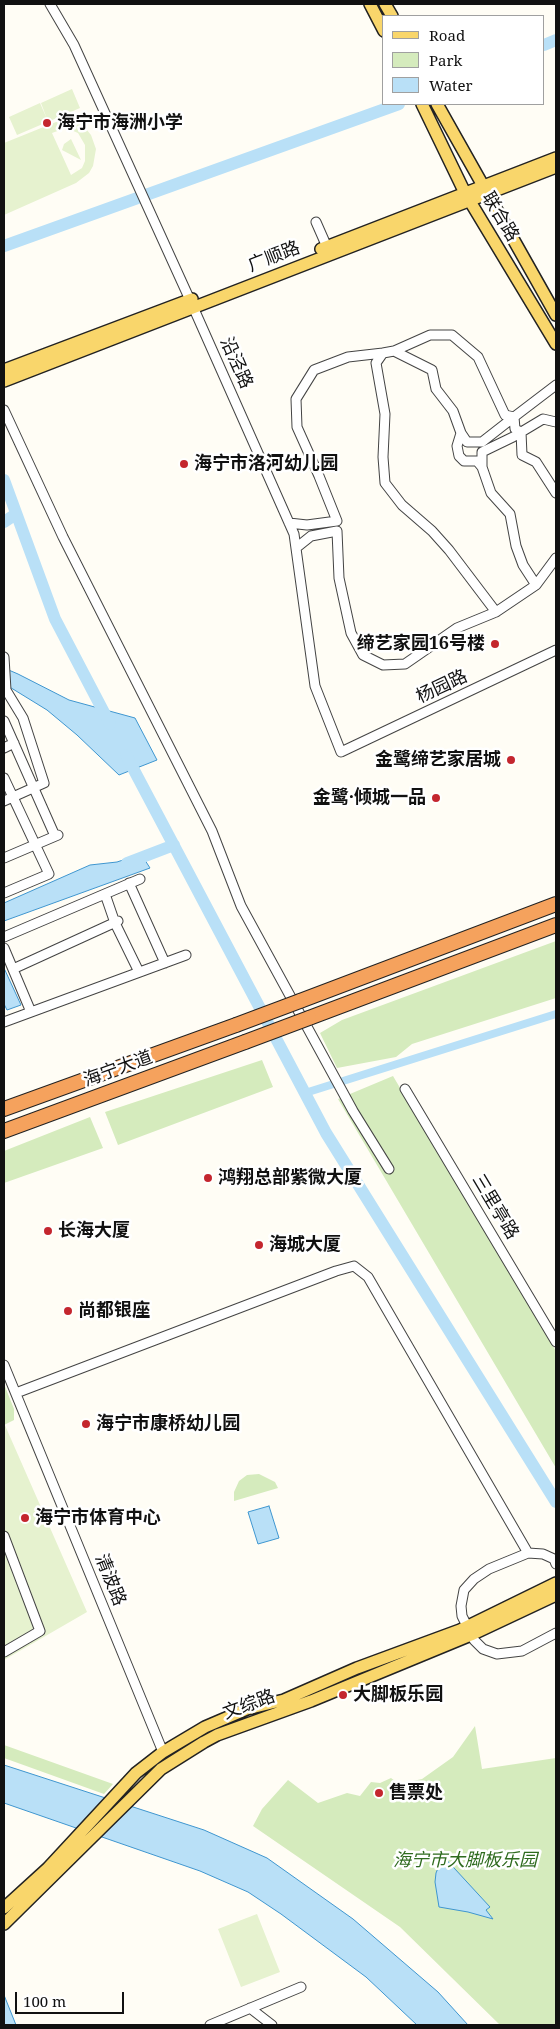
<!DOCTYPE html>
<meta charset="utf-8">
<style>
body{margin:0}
#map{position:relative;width:560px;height:2029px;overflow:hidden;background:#fffdf5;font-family:"Noto Serif",serif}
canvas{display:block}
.frame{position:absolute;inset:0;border:5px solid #111;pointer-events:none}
.legend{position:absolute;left:382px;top:15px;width:162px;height:90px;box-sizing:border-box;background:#fff;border:1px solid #a0a0a0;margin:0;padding:6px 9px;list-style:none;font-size:15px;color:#111}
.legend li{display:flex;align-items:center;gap:10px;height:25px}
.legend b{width:25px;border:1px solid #a0a0a0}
.scale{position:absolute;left:15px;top:1992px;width:109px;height:22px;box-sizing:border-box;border:2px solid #111;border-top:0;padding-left:6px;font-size:15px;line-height:18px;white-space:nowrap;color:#111;-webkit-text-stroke:4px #fff;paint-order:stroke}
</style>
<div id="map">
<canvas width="560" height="2029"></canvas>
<div class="frame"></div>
<ul class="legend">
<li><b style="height:6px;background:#f9d66b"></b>Road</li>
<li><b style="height:14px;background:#d5ebbd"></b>Park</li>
<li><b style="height:14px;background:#b9e0f7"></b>Water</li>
</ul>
<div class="scale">100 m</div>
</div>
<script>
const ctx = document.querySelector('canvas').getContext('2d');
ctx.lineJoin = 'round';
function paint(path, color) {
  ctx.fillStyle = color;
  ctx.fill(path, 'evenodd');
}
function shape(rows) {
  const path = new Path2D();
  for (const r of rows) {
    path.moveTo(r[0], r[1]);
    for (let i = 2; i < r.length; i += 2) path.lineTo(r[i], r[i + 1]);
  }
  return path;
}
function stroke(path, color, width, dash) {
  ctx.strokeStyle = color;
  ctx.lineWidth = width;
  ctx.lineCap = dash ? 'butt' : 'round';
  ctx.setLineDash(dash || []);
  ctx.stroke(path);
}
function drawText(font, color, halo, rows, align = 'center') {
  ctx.font = font + ' "Noto Serif","Noto Sans SC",serif';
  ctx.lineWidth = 5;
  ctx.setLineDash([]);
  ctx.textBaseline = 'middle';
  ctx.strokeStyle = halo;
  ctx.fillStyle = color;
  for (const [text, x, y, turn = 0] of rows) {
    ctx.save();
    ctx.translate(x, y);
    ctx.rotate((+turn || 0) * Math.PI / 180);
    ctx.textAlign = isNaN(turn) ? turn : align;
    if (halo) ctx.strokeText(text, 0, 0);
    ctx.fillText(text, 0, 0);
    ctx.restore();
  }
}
const green = shape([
 [556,941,556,998,412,1044,396,1057,337,1068,320,1033,342,1020],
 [262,1060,273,1087,118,1145,105,1112],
 [393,1076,556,1351,556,1468,338,1099],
 [90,1117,103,1148,4,1183,4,1151],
 [4,1384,14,1409,14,1420,4,1425],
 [259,1474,275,1482,278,1488,234,1501,234,1492,239,1481,247,1475],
 [475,1726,482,1769,556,1758,556,2025,500,2025,400,1927,253,1826,262,1809,288,1780,318,1803,347,1793,360,1796,371,1782,380,1783,391,1778,399,1784,422,1779,453,1757],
 [4,1745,113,1784,104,1794,4,1758]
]);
const pitch = shape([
 [72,89,80,108,17,135,9,117,40,103,47,119,41,103],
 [61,120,69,120,82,124,91,135,96,149,93,166,89,173,76,183,4,215,4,143],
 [63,129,71,130,78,133,85,145,85,161,82,168,71,175,52,133],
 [71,139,81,160,62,150,64,144],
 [4,1423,87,1612,4,1660],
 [257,1914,280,1972,241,1987,218,1929]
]);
const water = shape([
 [4,668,18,674,69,700,135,718,157,760,119,775,77,735,47,710,8,686,4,668],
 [141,854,150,868,4,921,4,903,90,865,117,862,141,854],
 [4,968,21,1005,7,1010,4,1004,4,968],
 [269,1506,279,1538,258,1544,248,1512,269,1506],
 [4,1765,204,1830,267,1858,353,1919,438,1992,468,2025,417,2025,366,1977,281,1914,248,1892,200,1871,4,1803,4,1765],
 [443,1856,490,1907,486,1910,493,1919,468,1912,439,1907,435,1882,436,1873,443,1856],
 [4,1995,16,2025,4,2025,4,1995]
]);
const canal = shape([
 [305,1093,556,1014]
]);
const river = shape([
 [544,45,556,40],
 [4,246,399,104],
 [4,480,55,619,110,724],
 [4,522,16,514],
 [126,755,326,1133,556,1502],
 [127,863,174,845]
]);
const minor = shape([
 [50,4,74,45,190,300,294,534,315,686,341,752,556,650],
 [316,222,327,247],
 [394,351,432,370,436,389,453,411,461,433,467,442,482,442,514,417],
 [4,410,63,537,212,831,241,906,353,1111,389,1169],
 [514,417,515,429,521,432,522,455,536,462,556,493],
 [461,433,457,446,459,456,464,461,477,461,482,467],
 [289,523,307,525,337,521,319,476,297,427,296,399,314,370,348,357,383,353],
 [296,548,311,536,337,531,339,578,351,633,363,655,383,665,405,664,457,628,496,612,536,585,523,565,516,546,510,514,491,493,482,467,482,452,513,437,543,419,556,422],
 [536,585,556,558],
 [496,612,449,550,432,531,402,505,385,483,383,457,385,414,376,363,383,353,394,351,430,335,452,335,478,357,505,415,514,417,556,385],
 [4,657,6,690,23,718,44,783,4,801],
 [4,721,55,836],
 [4,748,14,743],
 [4,778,49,874,4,893],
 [4,858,58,835],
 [129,883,165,963],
 [105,894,115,923,139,972],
 [4,937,140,879],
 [4,948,31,1012],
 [13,969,118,921],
 [4,1022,186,955],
 [405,1089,556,1342],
 [4,1365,163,1752],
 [16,1393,336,1271,354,1266,368,1277,528,1553,543,1554,554,1559,556,1564],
 [4,1536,40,1631,4,1652],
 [528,1553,489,1569,474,1579,464,1590,461,1606,462,1616,474,1640,483,1649,497,1654,522,1651,556,1633],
 [250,2008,272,2025],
 [210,2025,301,1987]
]);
const major = shape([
 [370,4,384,31],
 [385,4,392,16],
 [422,104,465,193,556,344],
 [437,104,556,315],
 [321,249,556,158],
 [4,370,192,299],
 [4,381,556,167],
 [4,1908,48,1868,136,1773,163,1752,205,1727,247,1709,284,1700,357,1668,460,1630,556,1583],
 [4,1924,161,1769,204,1742,217,1735,311,1701,471,1635,556,1595]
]);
const highway = shape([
 [300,1001,556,904],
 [309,1018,556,925],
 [4,1109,236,1025],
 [4,1131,245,1042]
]);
const highwayBridge = shape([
 [236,1025,300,1001],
 [245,1042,309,1018]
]);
const markers = [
 [47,123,5,"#c4262e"],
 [184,464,5,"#c4262e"],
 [495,644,5,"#c4262e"],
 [511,760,5,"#c4262e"],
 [436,798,5,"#c4262e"],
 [208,1178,5,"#c4262e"],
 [48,1231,5,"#c4262e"],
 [259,1245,5,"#c4262e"],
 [68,1311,5,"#c4262e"],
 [86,1424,5,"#c4262e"],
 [25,1518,5,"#c4262e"],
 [343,1695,5,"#c4262e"],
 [379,1793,5,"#c4262e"]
];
const poiNames = [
 ["海宁市海洲小学",57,123],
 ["海宁市洛河幼儿园",194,464],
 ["缔艺家园16号楼",485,644,"right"],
 ["金鹭缔艺家居城",501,760,"right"],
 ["金鹭·倾城一品",426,798,"right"],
 ["鸿翔总部紫微大厦",218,1178],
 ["长海大厦",58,1231],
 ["海城大厦",269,1245],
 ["尚都银座",78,1311],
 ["海宁市康桥幼儿园",96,1424],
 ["海宁市体育中心",35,1518],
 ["大脚板乐园",353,1695],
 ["售票处",389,1793]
];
const streetNames = [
 ["联合路",500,217,59],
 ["广顺路",274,257,-21],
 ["沿泾路",236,363,66],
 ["杨园路",442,687,-25],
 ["海宁大道",118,1069,-20],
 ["三里亭路",495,1207,59],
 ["清波路",110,1580,68],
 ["文综路",249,1705,-20]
];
const parkNames = [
 ["海宁市大脚板乐园",465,1861]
];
paint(green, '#d5ebbd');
paint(pitch, '#e6f2cf');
paint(water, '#b9e0f7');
stroke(water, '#3f96cf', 1);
stroke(canal, '#b9e0f7', 8);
stroke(river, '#b9e0f7', 12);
stroke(minor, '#444', 11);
stroke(major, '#222', 14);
stroke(highway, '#222', 16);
stroke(minor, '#fff', 9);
stroke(major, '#f9d66b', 11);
stroke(highway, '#f5a25d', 14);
stroke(highwayBridge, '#222', 16, []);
stroke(highwayBridge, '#f5a25d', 14);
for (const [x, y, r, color] of markers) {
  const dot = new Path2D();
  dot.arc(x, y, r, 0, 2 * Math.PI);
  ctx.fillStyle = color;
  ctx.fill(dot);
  stroke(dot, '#fff', 2);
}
drawText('bold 18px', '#111', '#fff', poiNames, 'left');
drawText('18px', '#111', '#fff', streetNames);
drawText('italic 18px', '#2f6b1f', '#fff', parkNames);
</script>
